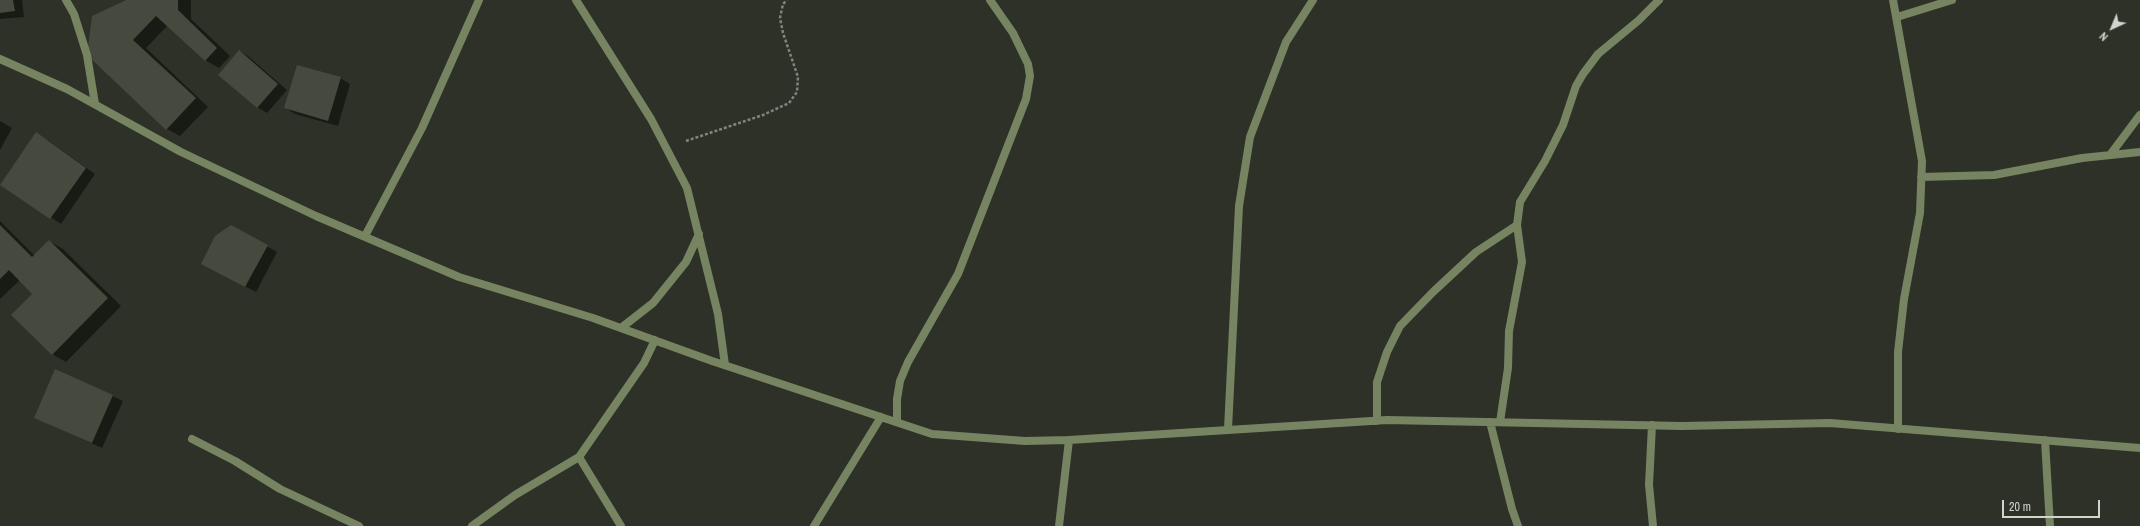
<!DOCTYPE html>
<style>
body{margin:0}
#map{position:relative;width:2140px;height:526px;overflow:hidden;background:#2d3127;font-family:"Archivo Narrow",sans-serif}
canvas{display:block}
.north{position:absolute;left:2092px;top:8px;width:40px;height:40px;-webkit-text-stroke:3px #2d3127;paint-order:stroke;rotate:224deg;font-size:11px;font-weight:700;line-height:16px;text-align:center;color:#d1d4cd}
.north::after{content:'';display:block;margin:auto;width:14px;height:18px;background:#d1d4cd;clip-path:polygon(50% 0,100% 100%,50% 72%,0 100%)}
.scale{position:absolute;left:2002px;top:500px;width:98px;height:18px;box-sizing:border-box;border:2px solid #d1d4cd;border-top:0;padding-left:5px;font-size:12px;line-height:14px;white-space:nowrap;color:#d1d4cd;-webkit-text-stroke:3px #2d3127;paint-order:stroke}
</style>
<div id="map">
<canvas width="2140" height="526"></canvas>
<div class="north">N</div>
<div class="scale">20 m</div>
</div>
<script>
const ctx = document.querySelector('canvas').getContext('2d');
ctx.lineJoin = 'round';
function paint(path, color) {
  ctx.fillStyle = color;
  ctx.fill(path, 'evenodd');
}
function shape(rows) {
  const path = new Path2D();
  for (const r of rows) {
    path.moveTo(r[0], r[1]);
    for (let i = 2; i < r.length; i += 2) path.lineTo(r[i], r[i + 1]);
  }
  return path;
}
function stroke(path, color, width, dash) {
  ctx.strokeStyle = color;
  ctx.lineWidth = width;
  ctx.lineCap = dash ? 'butt' : 'round';
  ctx.setLineDash(dash || []);
  ctx.stroke(path);
}
const shadow = shape([
 [0,0,22,0,24,17,0,19],
 [129,0,191,0,191,19,230,56,219,68,205,60,168,25,146,48,208,107,180,136,167,129,88,55],
 [240,51,249,57,287,90,267,113,257,107],
 [340,78,350,84,338,126,295,114,286,108],
 [0,121,12,128,0,150],
 [46,139,95,174,61,224,1,184],
 [0,221,35,256,49,241,63,249,121,306,66,362,52,354,33,294,20,280,0,299],
 [231,226,277,252,256,292,212,269],
 [56,370,123,401,102,448,35,417]
]);
const building = shape([
 [0,0,13,0,15,11,0,13],
 [126,0,178,0,178,10,217,48,205,61,156,16,133,40,196,98,166,130,87,55,92,16],
 [239,50,278,84,257,108,218,75],
 [297,65,341,77,328,121,284,108],
 [36,132,86,168,50,219,0,185],
 [0,225,32,257,49,240,108,298,52,355,11,315,32,294,9,270,0,279],
 [231,225,268,245,245,287,201,264,215,236],
 [55,369,113,395,92,443,34,418]
]);
const path = shape([
 [686,141,763,115,789,103,797,92,798,77,783,33,780,18,783,4,787,0]
]);
const street = shape([
 [66,0,74,14,87,55,95,104],
 [576,0,651,119,687,188,718,314,725,365],
 [1893,0,1922,161,1920,213,1904,299,1898,352,1898,429],
 [1897,17,1952,0],
 [0,59,67,89,181,152,316,216,459,277,593,318,712,361,932,434,1025,441,1069,440,1387,420,1682,426,1830,423,2140,448],
 [2110,155,2140,115],
 [1921,177,1994,175,2082,158,2140,152],
 [365,236,422,128,479,0],
 [621,328,653,303,686,262,699,234],
 [1377,421,1377,382,1387,352,1400,326,1433,292,1476,252,1517,225],
 [897,422,897,399,900,381,908,362,958,274,1026,99,1030,76,1028,64,1013,33,990,0],
 [1490,422,1512,509,1518,526],
 [1500,422,1508,368,1509,331,1522,262,1517,225,1520,202,1545,161,1563,125,1576,86,1583,74,1598,54,1639,20,1659,0],
 [1652,425,1649,485,1653,526],
 [1228,429,1239,206,1250,137,1286,42,1313,0],
 [192,439,235,461,280,489,359,526],
 [2045,440,2050,526],
 [579,457,621,526],
 [472,526,515,495,579,457,644,363,655,340],
 [814,526,881,417],
 [1059,526,1069,440]
]);
paint(shadow, '#0007');
paint(building, '#45493e');
stroke(path, '#81847c', 2.5, [3, 2]);
stroke(street, '#778462', 8);
</script>
